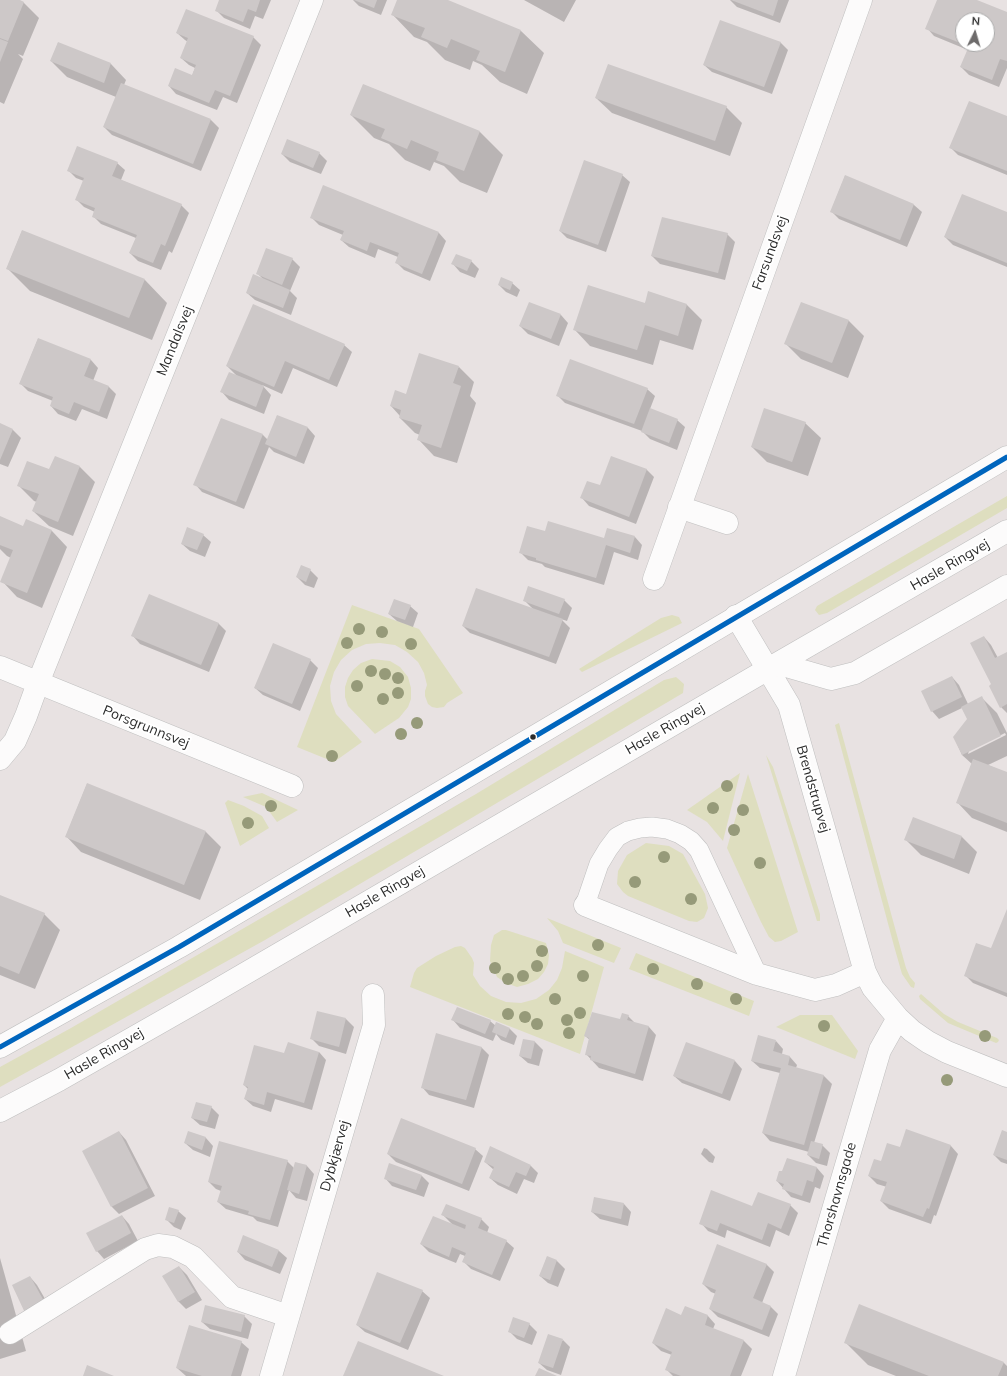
<!DOCTYPE html>
<meta charset="utf-8">
<style>
body{margin:0}
#map{position:relative;width:1007px;height:1376px;overflow:hidden;background:#e8e2e2;font-family:Mulish,sans-serif}
canvas{display:block}
.north{position:absolute;left:955px;top:12px;width:40px;height:40px;box-sizing:border-box;background:#fff;border:1px solid #aaa;border-radius:50%;rotate:5deg;font-size:11px;font-weight:700;line-height:16px;text-align:center;color:#2b2b2b}
.north::after{content:'';display:block;margin:auto;width:14px;height:18px;background:#6d6b6b;clip-path:polygon(50% 0,100% 100%,50% 72%,0 100%)}
</style>
<div id="map">
<canvas width="1007" height="1376"></canvas>
<div class="north">N</div>
</div>
<script>
const ctx = document.querySelector('canvas').getContext('2d');
ctx.lineJoin = 'round';
function paint(path, color) {
  ctx.fillStyle = color;
  ctx.fill(path, 'evenodd');
}
function shape(rows) {
  const path = new Path2D();
  for (const r of rows) {
    path.moveTo(r[0], r[1]);
    for (let i = 2; i < r.length; i += 2) path.lineTo(r[i], r[i + 1]);
  }
  return path;
}
function stroke(path, color, width, dash) {
  ctx.strokeStyle = color;
  ctx.lineWidth = width;
  ctx.lineCap = dash ? 'butt' : 'round';
  ctx.setLineDash(dash || []);
  ctx.stroke(path);
}
function drawText(font, color, halo, rows, align = 'center') {
  ctx.font = font + ' Mulish,sans-serif';
  ctx.lineWidth = 4;
  ctx.setLineDash([]);
  ctx.textBaseline = 'middle';
  ctx.strokeStyle = halo;
  ctx.fillStyle = color;
  for (const [text, x, y, turn = 0] of rows) {
    ctx.save();
    ctx.translate(x, y);
    ctx.rotate((+turn || 0) * Math.PI / 180);
    ctx.textAlign = isNaN(turn) ? turn : align;
    if (halo) ctx.strokeText(text, 0, 0);
    ctx.fillText(text, 0, 0);
    ctx.restore();
  }
}
const green = shape([
 [1007,496,1007,508,827,613,819,615,815,610,817,606],
 [352,605,419,629,463,693,447,703,444,707,437,708,432,707,428,704,425,696,425,691,427,685,424,673,418,662,407,652,395,645,380,643,366,644,352,650,341,660,334,672,330,686,331,701,336,714,362,742,334,762,297,747],
 [672,615,679,617,682,623,582,672,579,669,661,618],
 [372,659,390,661,400,667,408,677,411,688,411,699,408,707,399,718,375,734,348,706,345,697,345,687,348,678,353,670,361,663],
 [676,677,684,684,683,693,265,940,0,1087,0,1067,71,1028,476,794,664,680],
 [839,723,901,950,906,968,910,977,915,983,914,988,911,987,902,974,894,946,835,725],
 [766,755,773,767,820,914,820,921,817,921],
 [740,773,723,841,707,822,687,810],
 [748,774,798,932,781,941,775,942,769,937,761,922,727,848],
 [262,793,298,810,277,822,266,807,243,797],
 [228,800,244,806,262,816,269,828,240,846,225,803],
 [646,843,669,846,683,854,705,894,708,908,704,918,697,922,689,921,628,896,623,892,617,884,618,871,627,855],
 [547,918,621,948,614,963,563,943,558,931],
 [502,930,506,930,546,943,549,955,548,964,544,972,538,979,528,984,517,987,506,983,497,977,490,961,491,945,494,935],
 [461,946,465,948,472,958,474,963,473,975,480,986,491,996,506,1002,521,1003,536,999,549,990,557,980,562,968,565,951,604,967,580,1054,410,987,414,973,417,968,436,956,455,947],
 [636,953,754,1001,749,1016,629,969],
 [921,994,944,1014,958,1022,997,1038,999,1040,998,1042,996,1043,948,1023,920,999,919,996],
 [800,1015,832,1015,858,1051,855,1059,776,1027]
]);
const shadow = shape([
 [0,0,17,0,23,2,39,18,23,56,18,54,23,59,4,104,0,102],
 [220,0,271,0,263,19,255,16,250,29,224,18,216,10],
 [353,0,387,0,381,15,359,6],
 [398,0,445,0,521,31,544,53,527,94,500,82,482,65,473,61,470,70,445,60,427,42,414,37,392,14],
 [524,0,576,0,564,22],
 [730,0,789,0,780,23,737,7],
 [938,0,974,0,1007,13,1007,68,999,87,969,75,961,67,968,50,934,36,927,28],
 [963,20,987,20,987,44,963,44],
 [177,33,253,37,261,45,237,103,223,97,217,110,176,94,169,86,192,76,195,68,189,65,181,58,188,42,185,40],
 [780,42,788,50,772,94,712,72,704,65],
 [58,43,111,64,126,80,124,85,211,120,219,128,201,171,112,135,104,127,116,97,67,77,51,61],
 [364,85,480,132,503,155,487,193,460,182,444,166,434,162,430,171,405,160,389,144,374,138,351,115],
 [596,98,726,107,742,123,730,156,612,113],
 [1007,117,1007,175,958,155,950,147],
 [319,153,327,161,321,174,290,162,282,154],
 [117,163,125,170,121,180,181,205,189,213,172,253,169,251,161,270,138,261,130,253,136,238,101,224,93,216,95,212,84,207,76,199,84,181,76,178,68,170],
 [622,175,630,182,606,252,567,238,560,231],
 [845,176,914,205,922,212,907,247,839,219,831,211],
 [324,187,439,233,446,241,430,281,404,270,396,262,398,257,378,249,375,258,349,247,341,240,343,235,319,225,311,217],
 [1007,213,1007,267,953,245,945,237],
 [22,231,145,280,167,303,152,340,30,291,7,268],
 [727,234,735,242,725,280,660,264,652,256],
 [292,259,300,267,290,291,297,298,291,315,255,300,247,293,263,279,257,273],
 [471,261,479,269,475,278,460,272,453,264],
 [512,283,520,290,517,297,506,292,499,285],
 [649,292,687,305,702,320,693,350,660,340,653,365,590,346,575,330,645,304],
 [530,303,561,315,568,323,559,346,528,334,520,326],
 [802,303,849,321,864,336,848,378,801,359,786,344],
 [38,339,91,360,98,368,93,381,109,387,116,394,107,419,82,409,76,421,58,414,51,406,53,401,28,391,20,383],
 [344,345,352,352,337,387,293,368,282,394,262,385,271,395,264,414,229,400,222,392,238,377,227,366],
 [459,367,474,382,470,396,476,403,457,463,434,456,419,440,420,435,415,433,400,418,400,416,391,406,407,395],
 [647,389,655,396,650,409,677,420,685,427,677,450,650,439,642,431,565,403,557,395],
 [277,416,308,428,315,436,304,464,274,452,269,447,244,509,202,492,195,484,221,419,263,435,268,440],
 [805,423,821,438,808,476,767,462,752,447],
 [0,424,13,430,21,438,8,467,0,464],
 [80,467,95,482,73,536,49,526,33,511,37,502,34,501,18,485,50,471],
 [646,469,654,477,636,524,589,506,582,498],
 [0,519,24,527,26,521,52,531,67,547,42,608,17,597,2,581,11,558,7,556,0,549],
 [545,533,605,539,635,537,642,545,638,560,614,552,604,585,545,567,542,564,528,560,520,552],
 [203,535,211,542,205,557,190,551,182,544],
 [310,570,318,578,314,588,305,585,297,577],
 [524,600,564,600,572,608,567,621,561,619,570,628,556,664,470,633,463,626,534,610],
 [410,606,418,613,413,627,397,621,389,614],
 [218,623,226,631,209,672,140,644,133,636],
 [984,637,991,645,998,658,1007,653,1007,713,1001,707,992,684],
 [310,660,318,668,300,711,263,695,255,688],
 [952,677,959,685,968,704,982,698,997,713,1007,733,1007,756,988,765,1007,773,1007,832,972,818,957,802,972,764,962,755,954,737,968,719,962,708,939,719,932,711],
 [1005,733,1006,735,968,754,969,751],
 [87,784,206,832,221,847,200,900,81,852,66,836],
 [962,837,977,852,969,874,921,855,905,839],
 [0,896,44,914,60,930,35,989,0,975],
 [1007,913,1007,997,973,983,965,975,992,950],
 [318,1012,346,1019,354,1027,346,1054,319,1046,311,1038],
 [628,1016,635,1023,649,1027,656,1035,643,1081,599,1068,586,1054,590,1040,585,1036],
 [453,1020,490,1021,496,1026,497,1023,510,1029,517,1036,514,1045,501,1040,496,1034,493,1041,460,1028],
 [524,1040,535,1042,543,1050,539,1066,528,1063,520,1056],
 [776,1041,783,1049,782,1054,790,1057,797,1065,796,1068,824,1076,832,1084,814,1143,822,1145,830,1153,827,1166,816,1163,808,1155,809,1152,770,1141,763,1133,780,1073,760,1068,752,1061],
 [481,1047,489,1055,474,1108,429,1095,422,1087],
 [319,1052,326,1060,312,1110,275,1099,271,1112,253,1106,245,1099,248,1089,244,1085,285,1055],
 [735,1061,742,1069,730,1101,682,1083,674,1076],
 [211,1107,219,1115,215,1129,200,1125,192,1118],
 [907,1130,951,1146,958,1154,936,1216,934,1215,931,1224,889,1209,881,1201,887,1187,877,1184,869,1176,882,1163,900,1148],
 [119,1132,126,1140,155,1196,119,1214,112,1207],
 [189,1132,206,1138,213,1146,210,1157,193,1150,185,1143],
 [1007,1133,1007,1164,1001,1162,994,1155],
 [704,1148,707,1149,715,1157,713,1163,709,1162,701,1154],
 [475,1149,483,1156,469,1191,396,1162,388,1154],
 [787,1159,817,1168,824,1176,820,1189,815,1187,810,1203,791,1197,777,1181,783,1173],
 [287,1161,294,1168,296,1163,307,1166,314,1174,307,1201,296,1198,289,1190,278,1227,257,1221,253,1217,226,1209,218,1202,221,1191,216,1189,209,1182],
 [485,1162,531,1166,538,1173,534,1183,524,1179,517,1194,498,1185,490,1178,494,1170],
 [422,1176,429,1183,424,1197,392,1186,385,1178],
 [624,1204,631,1212,628,1226,600,1219,592,1212],
 [790,1205,798,1213,789,1236,776,1230,770,1247,727,1230,725,1238,708,1231,701,1223,752,1208],
 [178,1211,186,1218,181,1230,174,1227,166,1219],
 [443,1215,481,1219,489,1227,487,1233,506,1241,514,1248,500,1281,471,1269,463,1261,465,1256,460,1254,456,1263,429,1252,421,1244,453,1225],
 [122,1216,129,1224,138,1241,104,1259,97,1251],
 [244,1237,279,1251,287,1258,280,1274,245,1260,238,1252],
 [547,1257,557,1261,565,1269,558,1287,548,1283,540,1276],
 [0,1258,26,1351,0,1359],
 [766,1264,774,1272,762,1303,770,1306,778,1314,769,1337,718,1317,710,1309,716,1294,711,1292,703,1284],
 [179,1267,187,1275,202,1300,186,1309,178,1301],
 [30,1277,37,1285,52,1311,34,1322],
 [422,1291,430,1298,408,1350,365,1332,357,1325],
 [685,1307,708,1316,715,1324,713,1329,744,1341,752,1349,741,1376,673,1376,666,1369,672,1355,661,1351,653,1343,682,1316],
 [244,1316,252,1324,248,1339,210,1329,202,1322],
 [529,1324,537,1332,532,1345,517,1339,509,1331],
 [563,1340,570,1347,561,1375,547,1370,539,1363],
 [241,1342,249,1349,241,1376,186,1376,177,1368],
 [845,1342,1004,1363,1007,1366,1007,1376,896,1376,868,1365]
]);
const building = shape([
 [0,0,20,0,24,2,8,41,0,38],
 [219,0,260,0,256,12,248,9,243,22,215,11],
 [354,0,377,0,374,8],
 [397,0,448,0,521,30,505,72,476,60,480,51,451,39,447,48,421,37,425,28,391,15],
 [731,0,778,0,773,16],
 [937,0,977,0,1007,12,1007,61,1000,59,992,80,960,67,969,46,964,44,987,44,987,20,963,20,963,44,925,29],
 [186,9,254,36,230,96,215,90,209,103,168,86,175,68,192,75,196,65,180,58,188,38,176,33],
 [720,20,781,42,764,87,703,65],
 [0,39,8,42,0,62],
 [58,42,111,63,104,83,50,61],
 [608,64,727,106,715,141,595,98],
 [121,83,211,119,193,164,103,127],
 [363,84,480,131,464,171,436,160,439,152,411,140,407,149,381,138,385,129,350,115],
 [969,101,1007,116,1007,171,949,148],
 [287,139,320,152,313,168,281,154],
 [77,146,118,162,112,176,182,204,165,246,161,244,153,263,129,253,137,235,92,217,95,208,75,200,84,178,67,171],
 [584,160,623,174,598,245,559,231],
 [845,175,914,204,900,240,830,212],
 [323,185,439,232,422,274,395,263,399,253,370,242,367,251,340,240,344,231,310,218],
 [962,194,1007,212,1007,263,944,237],
 [662,217,728,233,718,273,651,256],
 [22,230,145,279,129,318,6,269],
 [266,248,293,258,282,285,256,274],
 [456,254,472,260,467,271,451,264],
 [253,274,290,290,283,308,246,293],
 [501,277,513,282,510,290,498,285],
 [588,285,645,303,648,291,687,304,678,336,645,325,637,350,573,330],
 [529,302,561,314,551,339,519,326],
 [801,302,849,320,832,363,784,344],
 [253,304,345,344,329,380,285,361,274,387,226,366],
 [38,338,91,359,84,376,109,386,99,412,74,402,69,414,50,406,53,397,19,384],
 [419,353,459,366,453,383,461,386,441,448,417,440,422,425,399,418,401,410,390,406,395,390,406,394],
 [570,359,648,388,634,424,556,396],
 [229,372,264,386,256,407,220,392],
 [650,408,678,419,669,443,641,432],
 [764,408,806,422,792,462,751,447],
 [277,415,308,427,296,457,265,444],
 [221,418,263,434,236,502,193,485],
 [0,423,13,429,0,460],
 [55,456,80,466,58,522,32,511,39,494,17,486,27,461,49,469],
 [611,456,647,469,629,517,580,498,587,481,600,485],
 [0,516,23,526,26,519,52,530,27,593,0,582,13,550,0,545],
 [548,521,604,538,607,528,635,536,630,553,606,545,596,578,536,560,536,558,519,553,527,526,545,531],
 [187,527,204,534,197,550,181,544],
 [301,565,311,569,306,582,296,577],
 [528,586,565,599,559,614,523,601],
 [476,588,563,619,549,657,462,626],
 [149,594,219,623,201,665,131,636],
 [394,599,411,605,405,620,388,614],
 [984,636,995,658,1007,652,1007,704,1000,708,989,686,991,684,970,643],
 [273,643,311,659,292,704,254,688],
 [952,676,962,697,931,712,921,691],
 [982,696,1001,736,962,755,953,737,967,719,961,707],
 [973,759,1007,772,1007,823,956,803],
 [87,783,206,831,184,885,65,837],
 [913,817,962,836,954,859,904,840],
 [0,895,45,913,19,974,0,966],
 [1007,909,1007,993,964,976,976,943,991,948],
 [457,1007,491,1020,485,1034,451,1020],
 [317,1011,346,1018,339,1047,310,1039],
 [592,1012,620,1019,622,1013,629,1015,627,1020,649,1026,635,1074,590,1060,591,1056,585,1055,589,1038,584,1036],
 [496,1022,510,1028,506,1038,492,1032],
 [436,1033,482,1047,466,1100,421,1088],
 [758,1035,776,1040,773,1051,790,1056,788,1065,824,1075,804,1145,762,1133,781,1068,751,1061],
 [523,1039,535,1041,531,1059,519,1056],
 [288,1042,319,1052,304,1103,267,1092,264,1105,244,1099,248,1087,243,1085,254,1045,284,1053],
 [686,1042,735,1060,722,1094,673,1076],
 [196,1102,212,1106,207,1122,191,1118],
 [401,1118,476,1148,462,1184,387,1154],
 [906,1129,951,1145,929,1209,927,1208,923,1217,880,1201,887,1182,868,1176,874,1159,881,1161,887,1143,900,1147],
 [1002,1130,1007,1132,1007,1160,993,1155],
 [119,1131,148,1188,111,1207,82,1151],
 [188,1131,206,1137,202,1150,184,1143],
 [219,1141,288,1160,270,1220,248,1214,249,1211,217,1202,222,1186,208,1182],
 [811,1141,823,1144,819,1159,807,1155],
 [490,1146,531,1165,526,1176,516,1172,509,1187,489,1178,494,1167,484,1162],
 [787,1158,817,1167,813,1182,807,1180,802,1196,782,1189,784,1184,776,1181,779,1171,782,1171],
 [295,1162,307,1165,299,1194,287,1190],
 [389,1163,422,1175,416,1190,384,1179],
 [711,1190,752,1206,758,1192,791,1204,781,1229,768,1223,762,1240,720,1223,717,1231,699,1224],
 [594,1197,624,1203,621,1219,591,1212],
 [446,1204,482,1218,478,1228,507,1240,492,1275,462,1262,466,1253,452,1247,449,1257,420,1244,433,1216,465,1229,466,1225,441,1215],
 [169,1207,179,1210,174,1223,165,1220],
 [122,1215,131,1233,96,1252,86,1233],
 [243,1235,279,1250,272,1267,237,1252],
 [717,1244,767,1264,753,1298,771,1306,762,1330,709,1309,716,1290,702,1284],
 [547,1256,557,1260,550,1280,539,1276],
 [179,1266,195,1292,178,1302,162,1276],
 [377,1272,423,1290,400,1343,356,1325],
 [30,1276,45,1303,26,1315,12,1285],
 [859,1304,1004,1362,998,1376,929,1376,844,1343],
 [205,1305,245,1315,241,1332,201,1322],
 [685,1306,708,1315,705,1325,744,1340,730,1376,681,1376,665,1370,672,1352,652,1343,666,1308,681,1315],
 [513,1317,530,1323,524,1338,508,1332],
 [189,1325,242,1341,231,1376,202,1376,176,1368],
 [548,1334,563,1339,553,1368,538,1363],
 [358,1341,444,1376,343,1376],
 [87,1365,114,1376,83,1376],
 [539,1368,557,1376,535,1376]
]);
const lane = shape([
 [585,905,599,864,608,849,617,837,628,831,640,828,652,827,667,829,680,834,691,841,699,850,757,974]
]);
const street = shape([
 [679,507,727,523],
 [654,579,861,0],
 [736,616,789,705,865,972,873,988,898,1018,912,1031,928,1042,947,1052,1007,1076],
 [0,667,292,786],
 [768,669,786,666,831,679,855,673,1007,586],
 [0,759,15,741,26,716,38,683,312,0],
 [585,905,757,974,815,990,836,985,865,972],
 [10,1333,145,1249,158,1245,173,1247,193,1257,232,1297,288,1316],
 [271,1376,374,1025,373,995],
 [784,1376,880,1050,898,1018]
]);
const secondary = shape([
 [0,1047,179,947,1007,457],
 [0,1111,59,1080,210,994,768,669,1007,531]
]);
const bus1 = shape([
 [0,1047,179,947,1007,457]
]);
const trees = [
 [359,629],
 [382,632],
 [347,643],
 [411,644],
 [371,671],
 [385,674],
 [398,678],
 [357,686],
 [398,693],
 [383,699],
 [417,723],
 [401,734],
 [332,756],
 [727,786],
 [271,806],
 [713,808],
 [743,810],
 [248,823],
 [734,830],
 [664,857],
 [760,863],
 [635,882],
 [691,899],
 [598,945],
 [542,951],
 [537,966],
 [495,968],
 [653,969],
 [523,976],
 [583,976],
 [508,979],
 [697,984],
 [555,999],
 [736,999],
 [580,1013],
 [508,1014],
 [525,1017],
 [567,1020],
 [537,1024],
 [824,1026],
 [569,1033],
 [985,1036],
 [947,1080]
];
const markers = [
 [533,737,3.5,"#2b2b2b"]
];
const streetNames = [
 ["Farsundsvej",770,253,-70],
 ["Mandalsvej",175,341,-68],
 ["Hasle Ringvej",950,565,-30],
 ["Porsgrunnsvej",146,727,22],
 ["Hasle Ringvej",665,729,-30],
 ["Brendstrupvej",813,789,74],
 ["Hasle Ringvej",385,892,-30],
 ["Hasle Ringvej",104,1054,-30],
 ["Dybkjærvej",335,1156,-74],
 ["Thorshavnsgade",837,1195,-74]
];
paint(green, '#dedebf');
paint(shadow, '#0003');
paint(building, '#cdc8c8');
stroke(lane, '#bfbfbf', 20);
stroke(street, '#bfbfbf', 23);
stroke(secondary, '#bfbfbf', 23);
stroke(lane, '#fcfbfb', 19);
stroke(street, '#fcfbfb', 22);
stroke(secondary, '#fcfbfb', 22);
stroke(bus1, '#0065bd', 5);
ctx.fillStyle = '#969a79';
for (const [x, y] of trees) {
  ctx.beginPath();
  ctx.arc(x, y, 6, 0, 2 * Math.PI);
  ctx.fill();
}
for (const [x, y, r, color] of markers) {
  const dot = new Path2D();
  dot.arc(x, y, r, 0, 2 * Math.PI);
  ctx.fillStyle = color;
  ctx.fill(dot);
  stroke(dot, '#fff', 1.5);
}
drawText('14px', '#2b2b2b', '#fff', streetNames);
</script>
